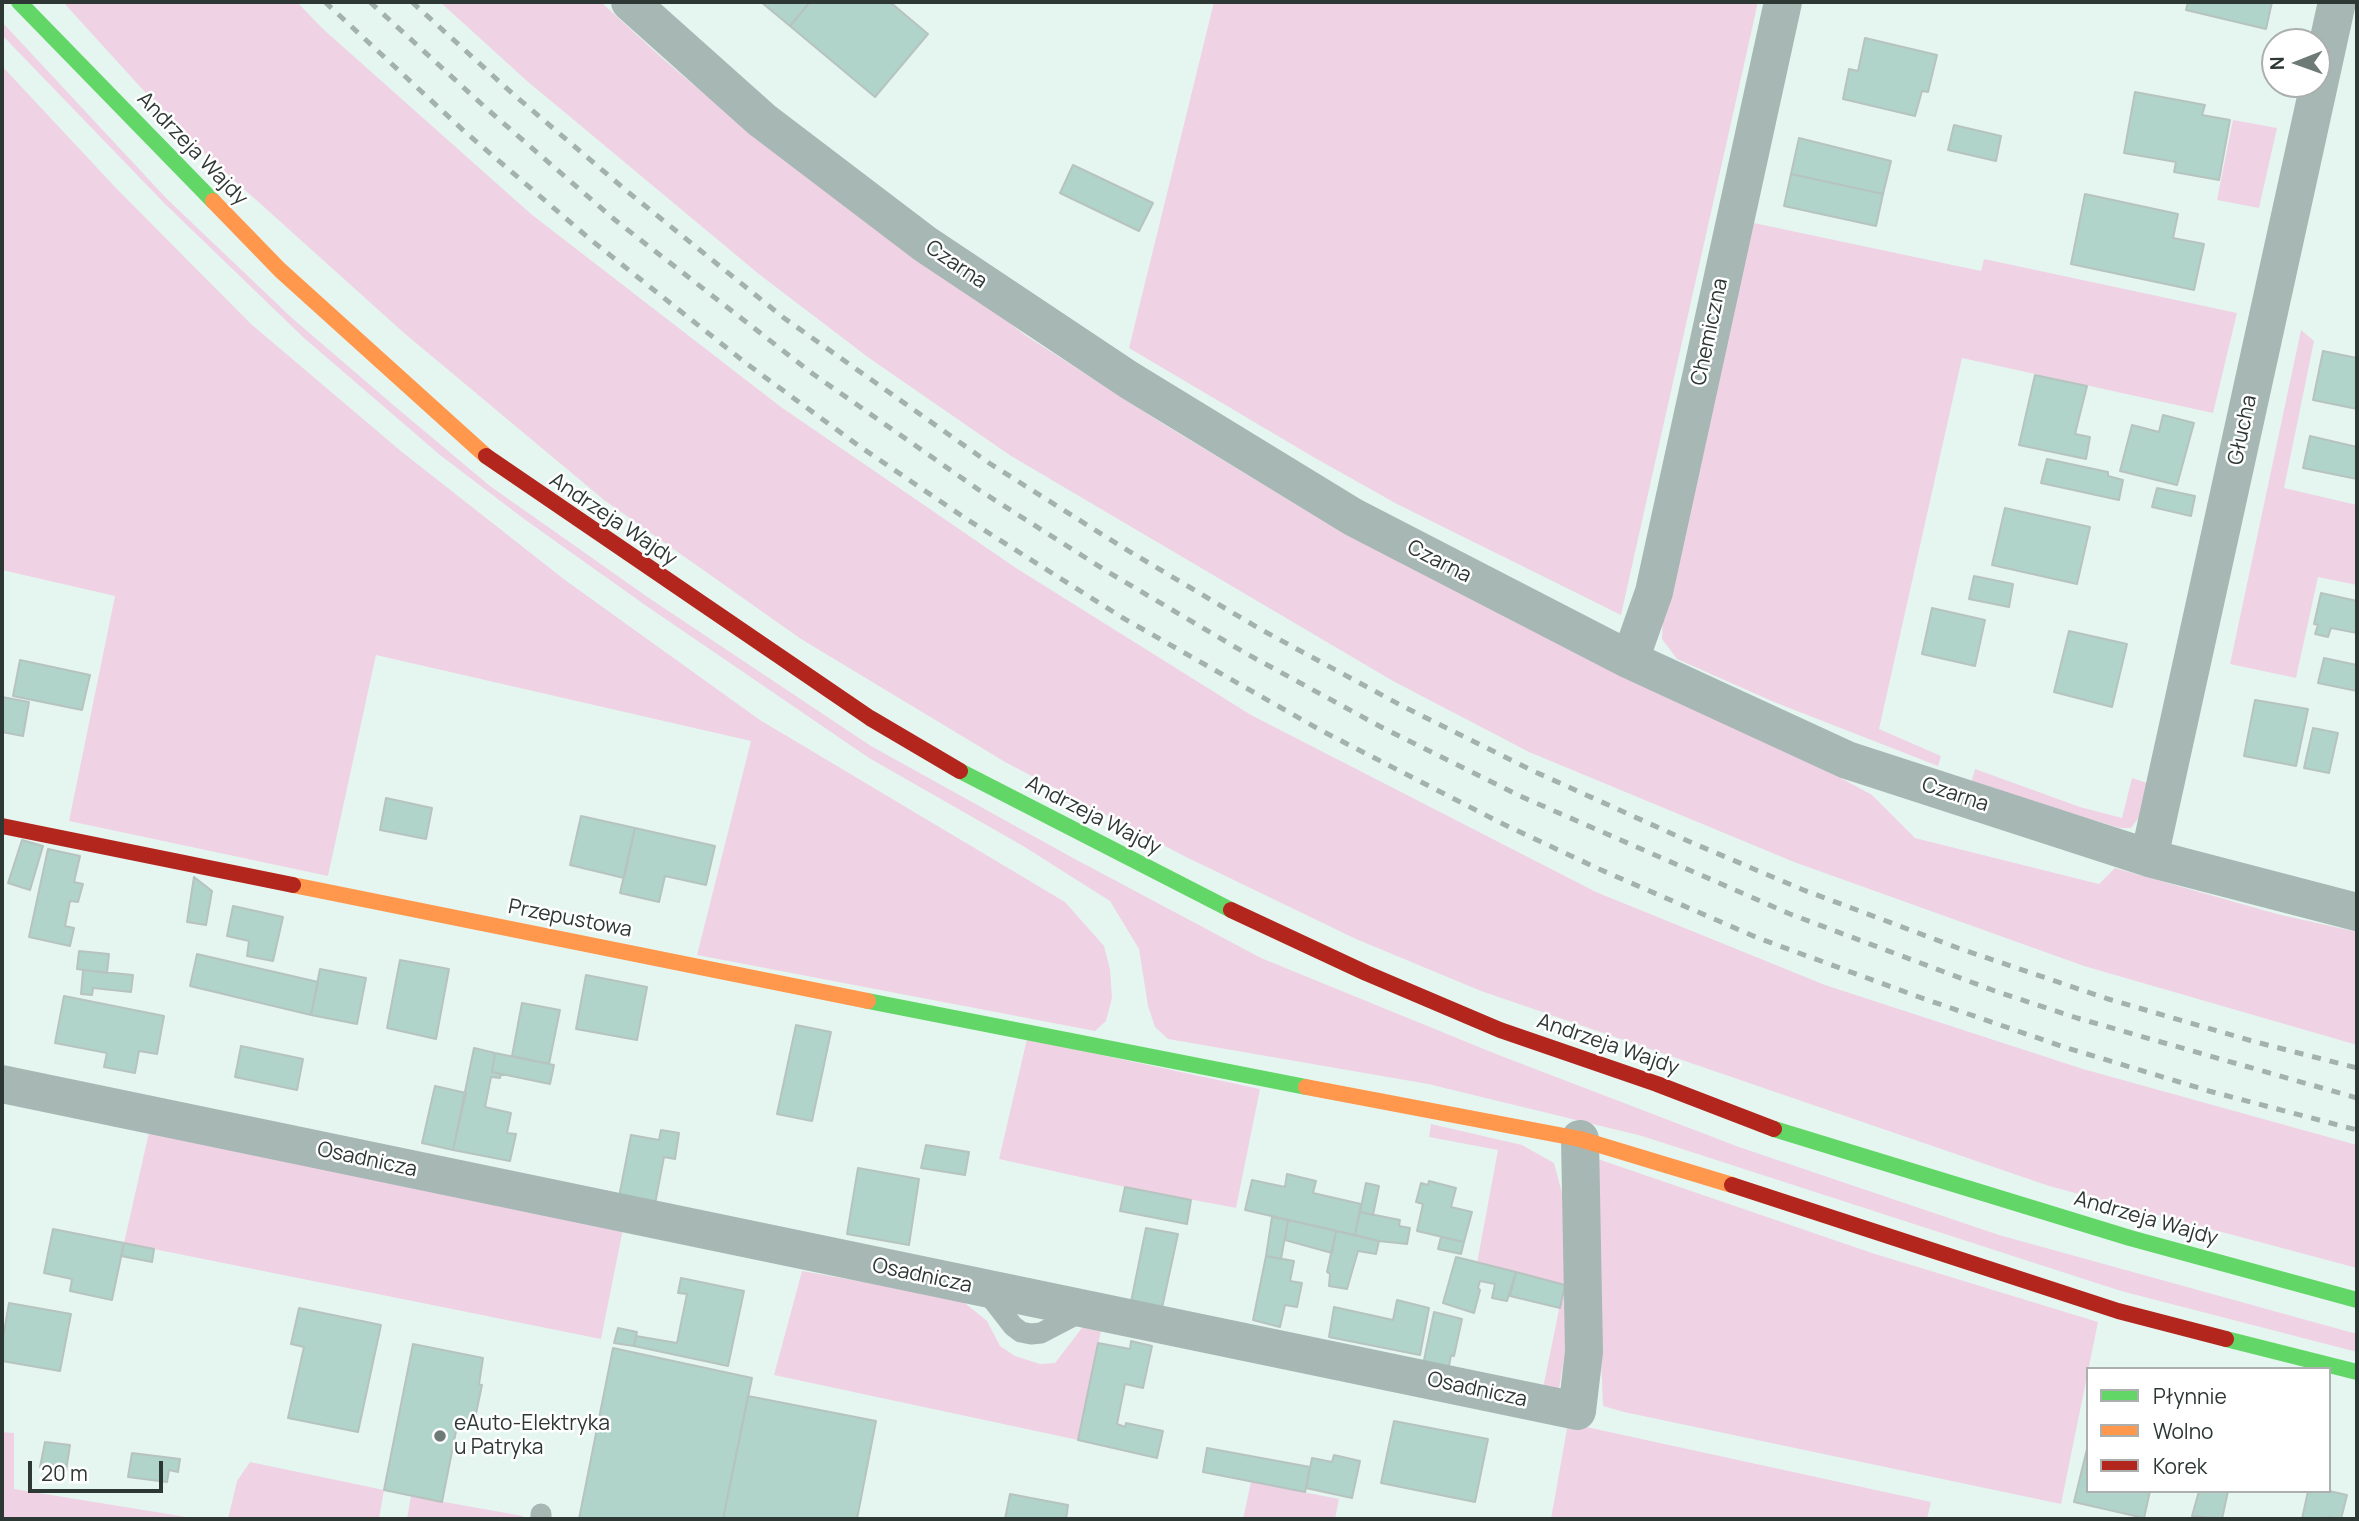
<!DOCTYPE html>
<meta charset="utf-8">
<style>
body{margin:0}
#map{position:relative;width:2359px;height:1521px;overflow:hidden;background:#e5f6f0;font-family:Manrope,sans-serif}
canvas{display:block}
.frame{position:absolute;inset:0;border:4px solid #2d3835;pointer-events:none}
.legend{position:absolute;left:2086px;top:1367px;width:245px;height:126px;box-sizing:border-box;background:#fff;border:2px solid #abafae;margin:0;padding:9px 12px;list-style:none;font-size:21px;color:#2d3835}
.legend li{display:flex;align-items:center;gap:14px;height:35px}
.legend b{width:35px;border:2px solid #abafae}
.north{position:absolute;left:2261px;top:28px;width:70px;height:70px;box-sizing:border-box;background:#fff;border:2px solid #abafae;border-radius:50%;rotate:269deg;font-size:19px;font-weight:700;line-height:28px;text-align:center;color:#2d3835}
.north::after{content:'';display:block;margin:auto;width:24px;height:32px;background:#6d7a76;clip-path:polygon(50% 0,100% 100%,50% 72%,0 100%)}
.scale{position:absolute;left:28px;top:1461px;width:135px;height:32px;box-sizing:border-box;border:4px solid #2d3835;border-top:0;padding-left:9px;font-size:21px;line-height:24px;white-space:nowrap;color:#2d3835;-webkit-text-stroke:5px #fff;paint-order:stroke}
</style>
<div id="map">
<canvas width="2359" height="1521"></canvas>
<div class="frame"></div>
<ul class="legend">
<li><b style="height:9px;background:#63d668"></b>Płynnie</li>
<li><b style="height:9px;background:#ff974d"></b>Wolno</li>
<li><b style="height:9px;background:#b3261e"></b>Korek</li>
</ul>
<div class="north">N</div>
<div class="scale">20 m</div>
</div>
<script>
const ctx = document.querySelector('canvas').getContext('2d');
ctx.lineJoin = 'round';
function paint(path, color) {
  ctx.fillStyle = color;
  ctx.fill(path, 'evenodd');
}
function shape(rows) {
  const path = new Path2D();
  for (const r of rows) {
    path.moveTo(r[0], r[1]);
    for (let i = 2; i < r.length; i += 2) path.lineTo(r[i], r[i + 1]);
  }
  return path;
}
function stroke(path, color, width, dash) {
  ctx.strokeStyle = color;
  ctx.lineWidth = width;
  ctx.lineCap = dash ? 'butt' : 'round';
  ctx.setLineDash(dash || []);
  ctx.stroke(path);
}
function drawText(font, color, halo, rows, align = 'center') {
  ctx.font = font + ' Manrope,sans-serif';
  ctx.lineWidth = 5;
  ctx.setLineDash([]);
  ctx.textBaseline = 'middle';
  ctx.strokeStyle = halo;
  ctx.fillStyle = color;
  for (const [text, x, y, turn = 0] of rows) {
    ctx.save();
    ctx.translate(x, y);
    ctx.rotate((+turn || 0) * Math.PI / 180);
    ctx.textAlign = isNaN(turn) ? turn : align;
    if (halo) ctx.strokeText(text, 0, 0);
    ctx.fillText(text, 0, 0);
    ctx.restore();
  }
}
const green = shape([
 [63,2,297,2,323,29,531,214,781,407,1016,568,1251,715,1596,892,1825,985,2083,1069,2357,1145,2357,1268,2049,1186,1481,991,1356,939,1186,857,1005,762,801,639,604,500,404,333,184,135],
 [440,2,601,2,661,57,741,125,944,272,1025,335,1165,425,1317,517,1782,746,1872,795,1915,838,2099,884,2115,868,2277,914,2357,932,2357,1045,2084,966,1794,862,1529,752,1393,681,1011,456,869,358,760,275,527,81],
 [1214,2,1758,2,1621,615,1397,504,1315,458,1129,348],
 [2,22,167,199,292,318,398,409,490,486,649,598,871,746,1073,858,1261,958,1496,1054,1739,1147,1999,1235,2357,1334,2357,1352,2121,1291,1642,1136,1428,1084,1168,1039,1155,1027,1148,1006,1139,949,1110,901,1023,846,869,758,645,605,524,519,440,455,304,338,165,204,2,35],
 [2,66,115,187,251,324,402,452,565,580,760,720,1065,902,1104,946,1110,969,1112,998,1106,1021,1095,1031,697,955,751,741,376,655,328,876,69,821,115,596,2,570],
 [2233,120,2277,128,2259,208,2217,200],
 [1754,223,1981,271,1984,259,2237,313,2213,413,1962,358,1879,729,1941,756,1938,766,1774,702,1677,659,1662,639,1663,610],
 [2301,330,2314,341,2284,488,2357,505,2357,585,2318,577,2296,678,2230,664],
 [1975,769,2080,807,2122,818,2132,778,2147,783,2140,816,2131,828,2120,828,1971,783],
 [1027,1039,1260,1089,1236,1208,1125,1187,999,1159],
 [1431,1124,1522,1145,1554,1163,1567,1211,1567,1342,1559,1389,1542,1393,1564,1285,1477,1263,1498,1150,1429,1137],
 [150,1128,624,1224,601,1339,124,1243],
 [1592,1157,1872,1253,2098,1322,2061,1504,1624,1412,1603,1406],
 [802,1271,960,1299,987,1321,1000,1346,1015,1356,1040,1364,1055,1363,1085,1324,1102,1326,1078,1440,774,1375],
 [1568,1423,1931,1502,1927,1519,1551,1519],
 [2,1432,14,1433,14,1489,199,1519,2,1519],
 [250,1462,384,1490,379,1519,228,1519,237,1481],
 [1251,1482,1339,1499,1335,1519,1243,1519],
 [411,1496,523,1516,523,1519,407,1519]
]);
const building = shape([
 [761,2,810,2,790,26,761,2],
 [810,2,890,2,928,34,875,97,790,26,810,2],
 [2188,2,2272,2,2266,29,2186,10,2188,2],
 [1865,38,1937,55,1928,92,1922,91,1915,116,1843,99,1849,69,1858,71,1865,38],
 [2135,92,2205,105,2202,115,2230,120,2219,180,2174,172,2176,162,2124,153,2135,92],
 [1954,125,2001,136,1996,161,1948,150,1954,125],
 [1799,138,1891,161,1883,194,1791,174,1799,138],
 [1073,165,1153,203,1139,231,1060,193,1073,165],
 [1791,174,1883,194,1876,226,1784,206,1791,174],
 [2085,194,2178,214,2173,238,2204,244,2194,290,2071,264,2085,194],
 [2323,351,2357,358,2357,409,2313,400,2323,351],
 [2035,375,2087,386,2075,434,2090,437,2086,459,2019,445,2035,375],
 [2163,415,2194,423,2177,485,2120,471,2132,425,2159,432,2163,415],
 [2310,436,2357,447,2357,479,2303,468,2310,436],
 [2047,459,2108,472,2108,476,2123,480,2119,500,2041,483,2047,459],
 [2157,488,2195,496,2191,516,2152,507,2157,488],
 [2005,508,2090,527,2077,584,1992,565,2005,508],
 [1974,576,2013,584,2009,607,1969,599,1974,576],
 [2321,593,2357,601,2357,633,2331,628,2328,637,2315,634,2318,625,2314,624,2321,593],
 [1932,608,1985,620,1975,666,1922,654,1932,608],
 [2069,631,2127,644,2112,707,2054,692,2069,631],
 [2324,658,2357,665,2357,691,2318,683,2324,658],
 [20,660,90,675,82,710,13,696,20,660],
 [2,697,29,702,23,736,2,732,2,697],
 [2255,700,2308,709,2296,766,2244,756,2255,700],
 [2313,728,2338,733,2329,773,2304,768,2313,728],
 [386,798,432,808,426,839,380,830,386,798],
 [581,816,635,828,624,878,570,865,581,816],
 [635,828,715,846,706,885,665,876,659,902,620,893,635,828],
 [22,840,43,846,30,890,8,883,22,840],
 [48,849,80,856,74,882,83,884,78,902,70,901,65,926,74,928,70,946,29,937,48,849],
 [194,877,212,891,206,925,187,922,194,877],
 [233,906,283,917,273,961,247,956,249,941,227,936,233,906],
 [79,951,109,954,107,973,77,969,79,951],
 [197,954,318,982,311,1015,190,986,197,954],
 [400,960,449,969,436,1039,387,1028,400,960],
 [320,969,366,978,357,1024,311,1015,320,969],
 [83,970,133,975,131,992,93,988,92,995,81,994,83,970],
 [586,975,647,987,637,1040,576,1029,586,975],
 [64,996,164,1016,157,1054,139,1051,135,1073,104,1067,107,1053,55,1043,64,996],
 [522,1003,560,1010,549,1064,512,1056,522,1003],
 [796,1025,831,1032,812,1121,777,1114,796,1025],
 [241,1046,303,1059,297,1090,235,1077,241,1046],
 [474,1048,495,1053,492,1072,501,1074,500,1078,491,1077,485,1107,511,1113,507,1133,516,1134,510,1161,453,1150,474,1048],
 [495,1053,554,1065,550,1084,492,1072,495,1053],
 [435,1086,466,1093,453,1150,422,1143,435,1086],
 [661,1130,679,1133,675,1159,664,1157,655,1204,619,1197,631,1135,659,1140,661,1130],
 [926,1145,969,1152,965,1175,921,1168,926,1145],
 [858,1168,919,1179,909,1245,847,1234,858,1168],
 [1287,1174,1316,1181,1313,1193,1361,1204,1355,1235,1245,1210,1252,1180,1285,1187,1287,1174],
 [1429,1181,1456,1188,1451,1207,1472,1212,1464,1242,1417,1231,1423,1204,1416,1202,1421,1183,1428,1185,1429,1181],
 [1366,1183,1379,1186,1373,1215,1360,1212,1366,1183],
 [1125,1187,1191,1200,1187,1224,1120,1211,1125,1187],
 [1360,1212,1400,1220,1399,1226,1410,1228,1407,1244,1379,1241,1355,1235,1360,1212],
 [1272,1217,1288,1220,1281,1259,1266,1256,1272,1217],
 [1288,1220,1336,1231,1332,1253,1285,1240,1288,1220],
 [1146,1228,1178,1234,1162,1308,1131,1302,1146,1228],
 [53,1229,124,1243,112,1300,70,1291,72,1279,44,1273,53,1229],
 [1336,1231,1379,1241,1376,1254,1358,1251,1347,1289,1329,1286,1330,1274,1327,1272,1336,1231],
 [1441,1237,1464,1242,1461,1254,1438,1249,1441,1237],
 [124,1243,154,1249,152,1262,121,1256,124,1243],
 [1266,1256,1294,1261,1290,1281,1302,1283,1297,1307,1285,1305,1280,1327,1253,1320,1266,1256],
 [1456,1257,1516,1272,1507,1301,1492,1298,1495,1284,1480,1281,1478,1288,1480,1290,1474,1313,1443,1303,1456,1257],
 [1516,1272,1565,1285,1560,1308,1510,1296,1516,1272],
 [681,1278,744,1291,728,1366,634,1346,636,1336,677,1343,687,1294,678,1293,681,1278],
 [1397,1300,1429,1308,1420,1355,1329,1337,1334,1307,1393,1320,1397,1300],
 [9,1303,71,1314,60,1371,2,1361,2,1344,9,1303],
 [299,1308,381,1325,358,1432,288,1418,304,1347,291,1344,299,1308],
 [1434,1312,1462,1319,1454,1356,1451,1355,1448,1371,1423,1365,1434,1312],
 [618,1328,637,1332,634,1346,614,1343,618,1328],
 [1131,1341,1152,1346,1143,1388,1125,1384,1117,1424,1125,1427,1126,1423,1163,1431,1157,1458,1078,1440,1098,1343,1130,1349,1131,1341],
 [413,1344,483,1358,479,1384,482,1385,474,1423,458,1421,442,1502,384,1490,413,1344],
 [613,1348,752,1378,723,1519,579,1519,613,1348],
 [748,1396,876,1421,857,1519,723,1519,748,1396],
 [1394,1421,1488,1439,1475,1502,1381,1483,1394,1421],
 [45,1442,70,1445,66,1471,40,1467,45,1442],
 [2088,1445,2088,1491,2150,1491,2144,1518,2074,1502,2088,1445],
 [1207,1448,1310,1467,1305,1492,1203,1472,1207,1448],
 [132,1453,180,1459,178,1472,169,1470,167,1482,128,1477,132,1453],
 [1334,1455,1360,1461,1352,1498,1306,1488,1312,1458,1332,1462,1334,1455],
 [2199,1491,2228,1491,2222,1519,2192,1516,2199,1491],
 [2308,1491,2329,1491,2347,1495,2341,1519,2328,1517,2327,1519,2302,1519,2308,1491],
 [1010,1494,1068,1505,1066,1519,1005,1519,1010,1494]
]);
const lane = shape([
 [985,1290,1013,1326,1021,1332,1031,1334,1041,1333,1085,1310],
 [541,1514,541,1519]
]);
const street = shape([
 [630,2,762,120,925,244,1129,380,1353,517,1630,660,1847,760,2149,858,2357,912],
 [1630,660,1654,592,1783,2],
 [2149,858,2337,2],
 [2,1084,1577,1411,1584,1352,1580,1139]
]);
const fast = shape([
 [19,2,213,201],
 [960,771,1231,910],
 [868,1001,1306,1087],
 [1774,1129,2130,1238,2357,1300],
 [2226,1339,2357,1372]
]);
const slow = shape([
 [213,201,280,270,486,456],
 [293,885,868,1001],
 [1306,1087,1580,1139,1732,1185]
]);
const jam = shape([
 [486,456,870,718,960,771],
 [2,826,293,885],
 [1231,910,1366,973,1500,1030,1657,1084,1774,1129],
 [1732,1185,2118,1311,2226,1339]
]);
const rail = shape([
 [325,2,464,131,591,240,747,364,859,446,965,518,1123,618,1322,731,1503,824,1599,869,1758,938,1919,997,2064,1047,2209,1091,2357,1130],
 [370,2,487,109,615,220,813,374,979,490,1108,572,1247,654,1383,728,1520,796,1790,914,1995,991,2077,1018,2357,1098],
 [412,2,513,94,628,192,784,318,989,463,1122,547,1260,629,1404,707,1531,770,1688,841,1801,889,1958,948,2108,999,2252,1041,2357,1068]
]);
const markers = [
 [440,1436,7,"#6d7a76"]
];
const streetNames = [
 ["Andrzeja Wajdy",192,149,46],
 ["Czarna",956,265,34],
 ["Chemiczna",1710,332,-78],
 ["Głucha",2243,430,-78],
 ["Andrzeja Wajdy",613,520,34],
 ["Czarna",1439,562,27],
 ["Czarna",1955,795,18],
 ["Andrzeja Wajdy",1093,816,27],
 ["Przepustowa",570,919,11],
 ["Andrzeja Wajdy",1608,1045,19],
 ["Osadnicza",367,1160,12],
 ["Andrzeja Wajdy",2146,1219,16],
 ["Osadnicza",922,1276,12],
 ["Osadnicza",1477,1390,12]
];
const poiNames = [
 ["eAuto-Elektryka",454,1424],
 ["u Patryka",454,1448]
];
paint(green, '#efd3e5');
paint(building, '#b0d3ca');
stroke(building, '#b7c3bf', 2);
stroke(lane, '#a7b8b4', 21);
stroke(street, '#a7b8b4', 38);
stroke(fast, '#63d668', 16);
stroke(slow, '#ff974d', 16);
stroke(jam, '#b3261e', 16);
stroke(rail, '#a4b2ae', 5, [9, 9]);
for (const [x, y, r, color] of markers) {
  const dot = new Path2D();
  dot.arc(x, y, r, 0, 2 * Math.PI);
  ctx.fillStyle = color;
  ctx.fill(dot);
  stroke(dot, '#fff', 2.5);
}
drawText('21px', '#2d3835', '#fff', streetNames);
drawText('21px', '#2d3835', '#fff', poiNames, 'left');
</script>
